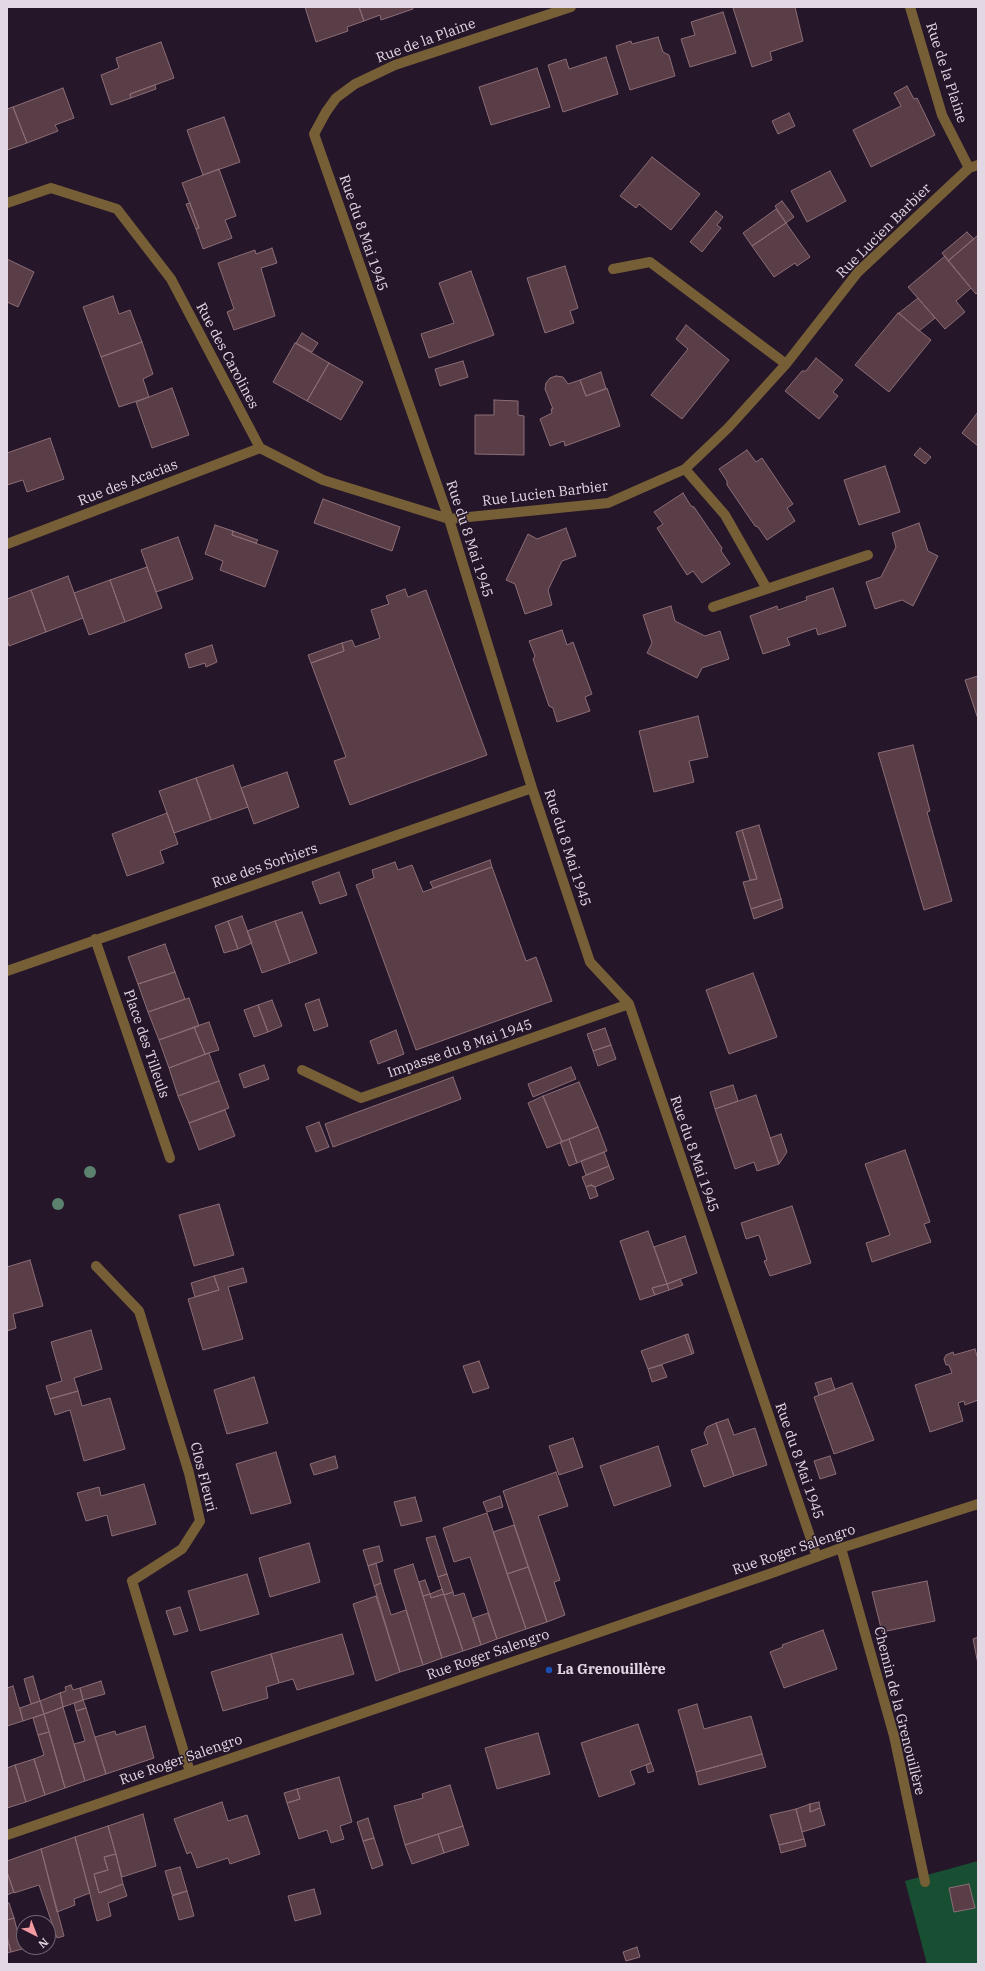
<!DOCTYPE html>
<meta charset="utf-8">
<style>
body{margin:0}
#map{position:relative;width:985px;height:1971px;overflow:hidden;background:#261629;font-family:"IBM Plex Serif",serif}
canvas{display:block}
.frame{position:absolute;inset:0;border:8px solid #e2d8e4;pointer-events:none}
.north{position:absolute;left:16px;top:1915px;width:40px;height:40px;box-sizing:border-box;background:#261629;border:1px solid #716474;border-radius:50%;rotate:138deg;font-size:11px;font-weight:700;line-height:16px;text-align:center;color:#e2d8e4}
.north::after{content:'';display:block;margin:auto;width:14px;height:18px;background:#f49aa3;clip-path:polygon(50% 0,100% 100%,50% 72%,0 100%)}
</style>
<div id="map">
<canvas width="985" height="1971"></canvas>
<div class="frame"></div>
<div class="north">N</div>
</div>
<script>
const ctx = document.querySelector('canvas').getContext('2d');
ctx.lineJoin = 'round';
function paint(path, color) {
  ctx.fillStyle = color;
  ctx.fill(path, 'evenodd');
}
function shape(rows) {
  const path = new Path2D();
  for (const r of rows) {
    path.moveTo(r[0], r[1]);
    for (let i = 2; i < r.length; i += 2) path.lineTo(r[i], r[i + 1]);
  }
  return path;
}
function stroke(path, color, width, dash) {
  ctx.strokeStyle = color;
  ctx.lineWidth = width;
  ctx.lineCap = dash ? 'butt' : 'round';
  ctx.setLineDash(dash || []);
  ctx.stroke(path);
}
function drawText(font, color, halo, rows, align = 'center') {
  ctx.font = font + ' "IBM Plex Serif",serif';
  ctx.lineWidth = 3;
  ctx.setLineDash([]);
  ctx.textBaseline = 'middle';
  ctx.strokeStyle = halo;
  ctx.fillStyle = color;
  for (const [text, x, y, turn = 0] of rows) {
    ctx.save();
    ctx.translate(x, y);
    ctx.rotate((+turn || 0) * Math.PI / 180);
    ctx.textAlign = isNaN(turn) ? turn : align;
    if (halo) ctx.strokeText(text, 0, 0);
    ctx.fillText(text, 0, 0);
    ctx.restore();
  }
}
const green = shape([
 [978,1861,978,1964,927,1964,905,1881]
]);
const building = shape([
 [305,7,359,7,364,21,347,27,348,31,316,42,305,7],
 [359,7,412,7,413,9,381,20,380,15,364,21,359,7],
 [736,7,795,7,803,41,770,52,772,60,752,67,733,8,736,7],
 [723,12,736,53,690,67,681,39,695,35,691,22,723,12],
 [658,37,663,52,669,55,675,76,630,90,616,46,631,41,632,44,658,37],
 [161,42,174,78,130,94,131,98,111,105,101,75,119,68,116,58,161,42],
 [606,57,618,94,563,112,548,65,566,59,569,69,606,57],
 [537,68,550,107,491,125,479,87,537,68],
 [155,85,156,89,131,98,130,94,155,85],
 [907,86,914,99,917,98,935,135,871,167,853,130,901,106,894,93,907,86],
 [63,88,74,118,55,125,58,131,27,143,13,107,63,88],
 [13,107,27,143,7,150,7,109,13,107],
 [789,113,795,126,778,134,772,121,789,113],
 [224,117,240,162,203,175,187,130,224,117],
 [652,157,700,194,671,230,639,204,636,208,620,196,652,157],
 [219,169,236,216,225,220,232,238,203,249,196,229,199,228,182,183,219,169],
 [830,171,846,201,807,222,791,191,830,171],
 [782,201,794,217,786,223,775,206,782,201],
 [190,203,199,228,196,229,186,204,190,203],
 [776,209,786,223,752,246,743,233,776,209],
 [716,211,723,217,717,225,721,228,702,252,690,242,716,211],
 [786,223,810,257,797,266,795,263,774,277,752,246,786,223],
 [967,232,974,239,948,261,942,253,967,232],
 [978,235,978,292,976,294,948,261,978,235],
 [272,248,277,263,261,268,275,316,234,330,227,312,234,309,218,263,255,250,256,254,272,248],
 [945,256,971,288,956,301,965,312,945,329,908,287,945,256],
 [7,259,34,272,18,307,7,302,7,259],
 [565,266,578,308,570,311,574,323,545,333,527,278,565,266],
 [471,271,494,335,429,358,421,334,454,323,439,283,471,271],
 [113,296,119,314,130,310,142,342,101,357,83,307,113,296],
 [918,298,935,318,919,331,899,313,918,298],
 [898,313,931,340,889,392,855,365,898,313],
 [686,325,729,360,682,419,651,395,688,349,676,339,686,325],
 [302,333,318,343,312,352,296,343,302,333],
 [142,342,153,374,143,379,149,397,119,407,101,357,142,342],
 [295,343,329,363,307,401,273,382,295,343],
 [816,358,843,380,833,392,838,396,819,419,785,391,802,371,806,371,816,358],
 [463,361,468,377,440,386,435,369,463,361],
 [329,363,363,382,341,420,307,401,329,363],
 [601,372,606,389,586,396,580,380,601,372],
 [556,376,563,377,568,384,580,380,586,396,607,388,620,426,565,446,564,441,550,446,540,419,552,413,551,409,553,409,545,389,546,383,550,378,556,376],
 [172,388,189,435,152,448,136,402,172,388],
 [494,400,518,401,518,415,524,416,524,455,475,454,475,415,494,415,494,400],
 [978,412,978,446,962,433,978,412],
 [50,438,64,479,27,492,23,480,7,485,7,453,50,438],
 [920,448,931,457,925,464,914,455,920,448],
 [747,450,756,462,762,458,793,504,787,508,795,521,767,540,758,527,755,526,727,485,727,481,719,469,747,450],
 [885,466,900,512,859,525,844,480,885,466],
 [683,493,691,506,694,507,722,548,721,551,730,564,702,583,693,571,687,575,657,528,663,524,654,512,683,493],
 [323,499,400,527,392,551,314,523,323,499],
 [919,523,928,551,938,556,913,606,902,600,875,609,866,582,881,577,896,547,892,533,919,523],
 [215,525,233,531,232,535,278,551,265,587,220,570,223,561,205,554,215,525],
 [566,528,576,556,562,561,548,590,552,605,525,614,515,584,506,580,528,534,537,539,566,528],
 [233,531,258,540,256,543,232,535,233,531],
 [178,537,193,579,156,592,141,550,178,537],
 [147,567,162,608,125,622,110,580,147,567],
 [68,576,83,618,46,632,31,590,68,576],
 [110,580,125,622,89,635,74,593,110,580],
 [833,588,846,626,818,635,816,628,787,638,790,645,763,654,750,616,777,606,778,610,807,600,806,597,833,588],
 [405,589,408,597,426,590,487,755,350,805,334,761,346,757,311,663,344,651,342,643,352,640,355,647,380,638,371,610,389,604,386,596,405,589],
 [31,590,46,632,9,646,7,639,7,599,31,590],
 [671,606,675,621,705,636,720,631,729,659,702,668,697,678,647,653,652,643,643,615,671,606],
 [562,630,567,645,573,642,592,694,585,697,590,711,557,722,553,708,549,706,533,659,535,656,529,641,562,630],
 [342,643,344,651,311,663,308,655,342,643],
 [212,645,217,662,206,667,205,663,189,668,185,654,212,645],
 [978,676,978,719,965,680,978,676],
 [698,716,708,757,689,761,694,782,654,792,639,731,698,716],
 [913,745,930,811,927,812,952,901,924,910,878,753,913,745],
 [233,765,248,807,211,820,196,778,233,765],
 [287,772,299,807,254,824,241,788,287,772],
 [196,778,211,820,174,833,159,791,196,778],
 [167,813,178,844,160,851,164,863,127,876,112,834,167,813],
 [759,825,781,899,751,909,743,882,757,879,742,830,759,825],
 [742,830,757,879,750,880,736,832,742,830],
 [490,860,492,867,433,888,430,882,490,860],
 [395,862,398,870,412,865,423,892,492,867,526,961,536,957,552,1001,416,1050,356,885,374,878,372,870,395,862],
 [339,872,347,895,320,904,312,882,339,872],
 [781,899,783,908,754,919,751,909,781,899],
 [302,912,317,953,290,963,275,921,302,912],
 [242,916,252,943,238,949,228,921,242,916],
 [228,921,238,949,224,953,215,926,228,921],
 [275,921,290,963,262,973,247,931,275,921],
 [165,944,175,972,138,984,128,957,165,944],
 [175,972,185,999,148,1012,138,984,175,972],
 [753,973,777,1037,729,1054,706,990,753,973],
 [189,998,199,1026,159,1040,148,1012,189,998],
 [319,999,328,1026,314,1031,305,1004,319,999],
 [272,1000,282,1026,268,1032,258,1005,272,1000],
 [258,1005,268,1032,254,1037,244,1010,258,1005],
 [209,1022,219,1050,205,1054,194,1027,209,1022],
 [194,1027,205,1054,169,1068,159,1040,194,1027],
 [605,1028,611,1045,593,1051,587,1034,605,1028],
 [396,1030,404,1054,378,1064,370,1041,396,1030],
 [611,1045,616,1059,598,1066,593,1051,611,1045],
 [209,1053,219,1081,178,1096,169,1068,209,1053],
 [264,1065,269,1079,244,1088,239,1074,264,1065],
 [571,1067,576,1079,533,1097,528,1084,571,1067],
 [453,1077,461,1099,333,1147,325,1124,453,1077],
 [219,1081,229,1108,189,1123,178,1096,219,1081],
 [579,1082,598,1127,562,1142,543,1096,579,1082],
 [733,1085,738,1101,715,1109,710,1092,733,1085],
 [756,1095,779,1164,757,1171,754,1162,735,1169,715,1109,756,1095],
 [543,1096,562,1142,547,1148,528,1103,543,1096],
 [225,1110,235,1136,199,1150,189,1123,225,1110],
 [319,1122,329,1147,316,1152,306,1127,319,1122],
 [598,1127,607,1151,577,1163,569,1139,598,1127],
 [781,1134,787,1152,779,1164,770,1138,781,1134],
 [569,1139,577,1163,569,1166,560,1142,569,1139],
 [905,1150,930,1222,924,1224,931,1242,872,1262,866,1243,890,1235,865,1164,905,1150],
 [604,1152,609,1166,586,1175,581,1161,604,1152],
 [609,1166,614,1179,595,1187,591,1185,586,1187,582,1177,609,1166],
 [591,1185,595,1187,598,1196,590,1199,586,1187,591,1185],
 [219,1204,234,1255,194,1266,179,1215,219,1204],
 [792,1206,811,1263,770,1276,764,1261,767,1260,759,1235,746,1239,741,1223,792,1206],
 [648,1231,667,1284,652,1288,655,1295,640,1300,620,1241,648,1231],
 [685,1236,697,1273,667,1284,654,1247,685,1236],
 [30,1260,43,1306,13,1314,16,1328,7,1331,7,1267,30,1260],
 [243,1268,247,1282,228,1287,243,1339,203,1350,188,1299,219,1290,214,1276,243,1268],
 [214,1276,219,1290,195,1297,191,1283,214,1276],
 [680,1279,683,1285,669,1290,667,1284,680,1279],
 [667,1284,669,1290,655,1295,652,1288,667,1284],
 [91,1330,102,1369,74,1378,78,1391,50,1399,46,1386,62,1381,51,1342,91,1330],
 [688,1334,694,1353,692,1354,685,1335,688,1334],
 [685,1335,692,1354,648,1369,641,1351,685,1335],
 [975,1349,978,1359,978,1400,965,1405,964,1401,958,1403,963,1421,930,1432,915,1385,952,1373,949,1365,946,1365,944,1359,946,1355,953,1352,954,1355,975,1349],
 [479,1361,489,1388,473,1393,463,1366,479,1361],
 [662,1365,667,1377,652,1382,648,1369,662,1365],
 [254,1377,268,1423,227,1434,214,1390,254,1377],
 [831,1378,835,1390,819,1395,815,1383,831,1378],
 [852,1383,874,1440,834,1454,814,1397,852,1383],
 [78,1391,82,1406,110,1398,125,1449,84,1461,70,1410,55,1415,50,1399,78,1391],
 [728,1419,734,1435,755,1428,767,1465,734,1476,716,1423,728,1419],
 [716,1423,734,1476,704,1487,691,1450,708,1444,704,1433,707,1427,716,1423],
 [573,1438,583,1467,559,1475,549,1446,573,1438],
 [658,1446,671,1486,614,1506,600,1466,658,1446],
 [276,1452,291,1503,251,1514,236,1464,276,1452],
 [335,1456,338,1468,314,1475,310,1464,335,1456],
 [830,1456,836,1474,820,1479,814,1461,830,1456],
 [556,1472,568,1506,538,1516,560,1580,554,1582,565,1615,547,1622,503,1491,556,1472],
 [144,1484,156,1524,112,1536,107,1515,86,1521,77,1493,99,1487,101,1496,144,1484],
 [500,1496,503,1507,487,1512,483,1502,500,1496],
 [415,1497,422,1521,401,1526,394,1502,415,1497],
 [487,1513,526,1629,497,1639,470,1557,454,1562,443,1528,487,1513],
 [514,1525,528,1567,507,1574,493,1532,514,1525],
 [435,1536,447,1574,438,1577,426,1538,435,1536],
 [309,1543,320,1582,270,1597,259,1558,309,1543],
 [379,1546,383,1561,368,1566,363,1550,379,1546],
 [376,1563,381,1583,374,1586,368,1566,376,1563],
 [413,1564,442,1658,423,1665,394,1570,413,1564],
 [528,1567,547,1622,526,1629,507,1574,528,1567],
 [247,1574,259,1614,200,1631,188,1591,247,1574],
 [447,1574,453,1592,444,1595,438,1577,447,1574],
 [425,1580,430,1594,423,1596,419,1582,425,1580],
 [927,1581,935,1621,882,1632,872,1592,927,1581],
 [381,1583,391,1615,406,1610,423,1665,400,1672,374,1586,381,1583],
 [442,1589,444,1594,431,1598,430,1594,442,1589],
 [453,1592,454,1596,464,1593,481,1645,463,1651,444,1595,453,1592],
 [430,1594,431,1598,444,1594,463,1651,442,1658,423,1596,430,1594],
 [376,1596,400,1672,376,1681,353,1604,376,1596],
 [180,1607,188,1631,174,1635,166,1611,180,1607],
 [488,1613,497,1639,481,1645,473,1618,488,1613],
 [823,1630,837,1669,784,1688,770,1652,783,1647,782,1645,823,1630],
 [342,1634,354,1674,297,1690,293,1679,279,1683,271,1654,342,1634],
 [978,1637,978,1664,973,1639,978,1637],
 [271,1654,279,1683,266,1687,268,1698,223,1711,211,1672,271,1654],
 [33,1676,40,1701,31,1704,24,1679,33,1676],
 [101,1681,105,1694,83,1700,80,1688,101,1681],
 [71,1685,73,1690,80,1688,83,1700,63,1707,60,1693,66,1691,65,1687,71,1685],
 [13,1686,23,1721,7,1726,7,1688,13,1686],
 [60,1693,63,1707,44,1714,40,1701,60,1693],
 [83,1700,86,1708,76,1711,74,1703,83,1700],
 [40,1701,44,1714,23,1721,20,1708,40,1701],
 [697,1704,704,1729,751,1716,762,1754,696,1772,678,1710,697,1704],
 [63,1707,85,1781,65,1788,44,1714,63,1707],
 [86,1708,106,1774,85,1781,74,1744,85,1741,76,1711,86,1708],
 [44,1714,49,1732,38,1735,33,1718,44,1714],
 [638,1724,651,1763,630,1771,635,1784,599,1797,581,1743,638,1724],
 [145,1726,154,1758,106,1774,95,1737,115,1731,116,1735,145,1726],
 [49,1732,65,1788,45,1795,34,1759,44,1755,38,1735,49,1732],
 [538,1733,550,1774,497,1789,485,1748,538,1733],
 [762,1754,766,1767,699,1785,696,1772,762,1754],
 [34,1759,45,1795,26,1802,15,1765,34,1759],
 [651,1763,654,1771,648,1773,646,1765,651,1763],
 [15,1765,26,1802,7,1808,7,1768,15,1765],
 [339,1777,352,1822,340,1826,344,1839,331,1843,327,1830,299,1839,287,1803,300,1799,297,1789,339,1777],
 [450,1785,463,1826,405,1845,394,1806,423,1798,422,1794,450,1785],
 [297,1789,300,1799,287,1803,284,1793,297,1789],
 [222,1802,228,1821,247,1815,260,1854,230,1864,228,1858,197,1868,191,1852,187,1854,174,1819,222,1802],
 [819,1802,820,1808,810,1812,810,1804,819,1802],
 [810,1804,810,1812,820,1808,825,1825,802,1832,796,1809,810,1804],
 [796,1809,804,1839,779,1845,770,1815,796,1809],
 [143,1814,156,1866,122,1877,108,1826,143,1814],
 [368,1818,374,1838,363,1841,357,1822,368,1818],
 [108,1826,116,1854,104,1857,108,1870,94,1874,99,1893,123,1884,127,1896,108,1903,111,1916,97,1921,75,1837,108,1826],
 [463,1826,469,1845,444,1853,438,1834,463,1826],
 [438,1834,444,1853,412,1864,405,1845,438,1834],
 [75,1837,90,1893,74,1899,75,1905,57,1912,41,1849,75,1837],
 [374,1838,383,1865,372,1869,363,1841,374,1838],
 [804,1839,806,1846,781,1853,779,1845,804,1839],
 [41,1849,64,1936,57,1938,39,1885,14,1893,7,1872,7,1861,41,1849],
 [116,1854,123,1884,99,1893,94,1874,108,1870,104,1857,116,1854],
 [180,1867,187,1891,172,1895,165,1871,180,1867],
 [7,1872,14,1892,7,1895,7,1872],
 [969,1884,975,1908,954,1912,949,1888,969,1884],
 [314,1889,321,1914,295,1921,288,1896,314,1889],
 [187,1891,194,1916,179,1920,172,1896,187,1891],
 [7,1903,9,1903,14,1918,7,1920,7,1903],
 [14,1918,22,1949,11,1952,7,1936,7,1920,14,1918],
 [7,1944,9,1944,11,1952,7,1953,7,1944],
 [637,1947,640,1957,626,1961,623,1952,637,1947]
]);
const minor = shape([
 [571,7,395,65,355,84,336,98,326,112,314,134,449,519,532,788,590,962,629,1004,817,1557],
 [910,7,942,115,969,168],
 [7,203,51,188,117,209,171,279,260,448,323,480,449,519,608,503,685,469,728,428,786,364,858,272,969,168,978,165],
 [613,269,650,262,786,364],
 [685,469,725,515,767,589],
 [7,544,260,448],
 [713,607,868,555],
 [95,939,170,1158],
 [7,971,532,788],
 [302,1070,361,1098,629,1004],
 [96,1266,139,1311,189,1473,200,1521,182,1549,132,1581,190,1772],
 [841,1548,894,1736,925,1882],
 [7,1835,772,1573,841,1548,978,1504]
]);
const trees = [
 [90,1172],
 [58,1204]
];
const markers = [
 [549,1670,4,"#1a4fb4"]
];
const streetNames = [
 ["Rue de la Plaine",426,41,-20],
 ["Rue de la Plaine",946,73,72],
 ["Rue Lucien Barbier",884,231,-45],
 ["Rue du 8 Mai 1945",363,233,71],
 ["Rue des Carolines",227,356,62],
 ["Rue des Acacias",128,483,-21],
 ["Rue Lucien Barbier",545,494,-7],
 ["Rue du 8 Mai 1945",469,539,72],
 ["Rue du 8 Mai 1945",567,848,72],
 ["Rue des Sorbiers",265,866,-19],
 ["Place des Tilleuls",146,1044,71],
 ["Impasse du 8 Mai 1945",460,1049,-19],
 ["Rue du 8 Mai 1945",694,1154,71],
 ["Rue du 8 Mai 1945",799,1461,71],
 ["Clos Fleuri",203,1477,76],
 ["Rue Roger Salengro",794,1550,-19],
 ["Rue Roger Salengro",488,1655,-19],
 ["Chemin de la Grenouillère",899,1711,76],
 ["Rue Roger Salengro",181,1760,-19]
];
const poiNames = [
 ["La Grenouillère",557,1670]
];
paint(green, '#184f32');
paint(building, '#5a3e47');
stroke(building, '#8b6d76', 1);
stroke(minor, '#765f37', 10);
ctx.fillStyle = '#5a826e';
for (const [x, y] of trees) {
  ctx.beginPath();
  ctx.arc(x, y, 6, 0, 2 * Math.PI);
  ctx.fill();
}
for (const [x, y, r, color] of markers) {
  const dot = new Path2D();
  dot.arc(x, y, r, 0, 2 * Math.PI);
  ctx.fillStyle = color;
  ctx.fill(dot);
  stroke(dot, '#261629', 1.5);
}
drawText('14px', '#e2d8e4', '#261629', streetNames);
drawText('bold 14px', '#e2d8e4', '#261629', poiNames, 'left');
</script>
